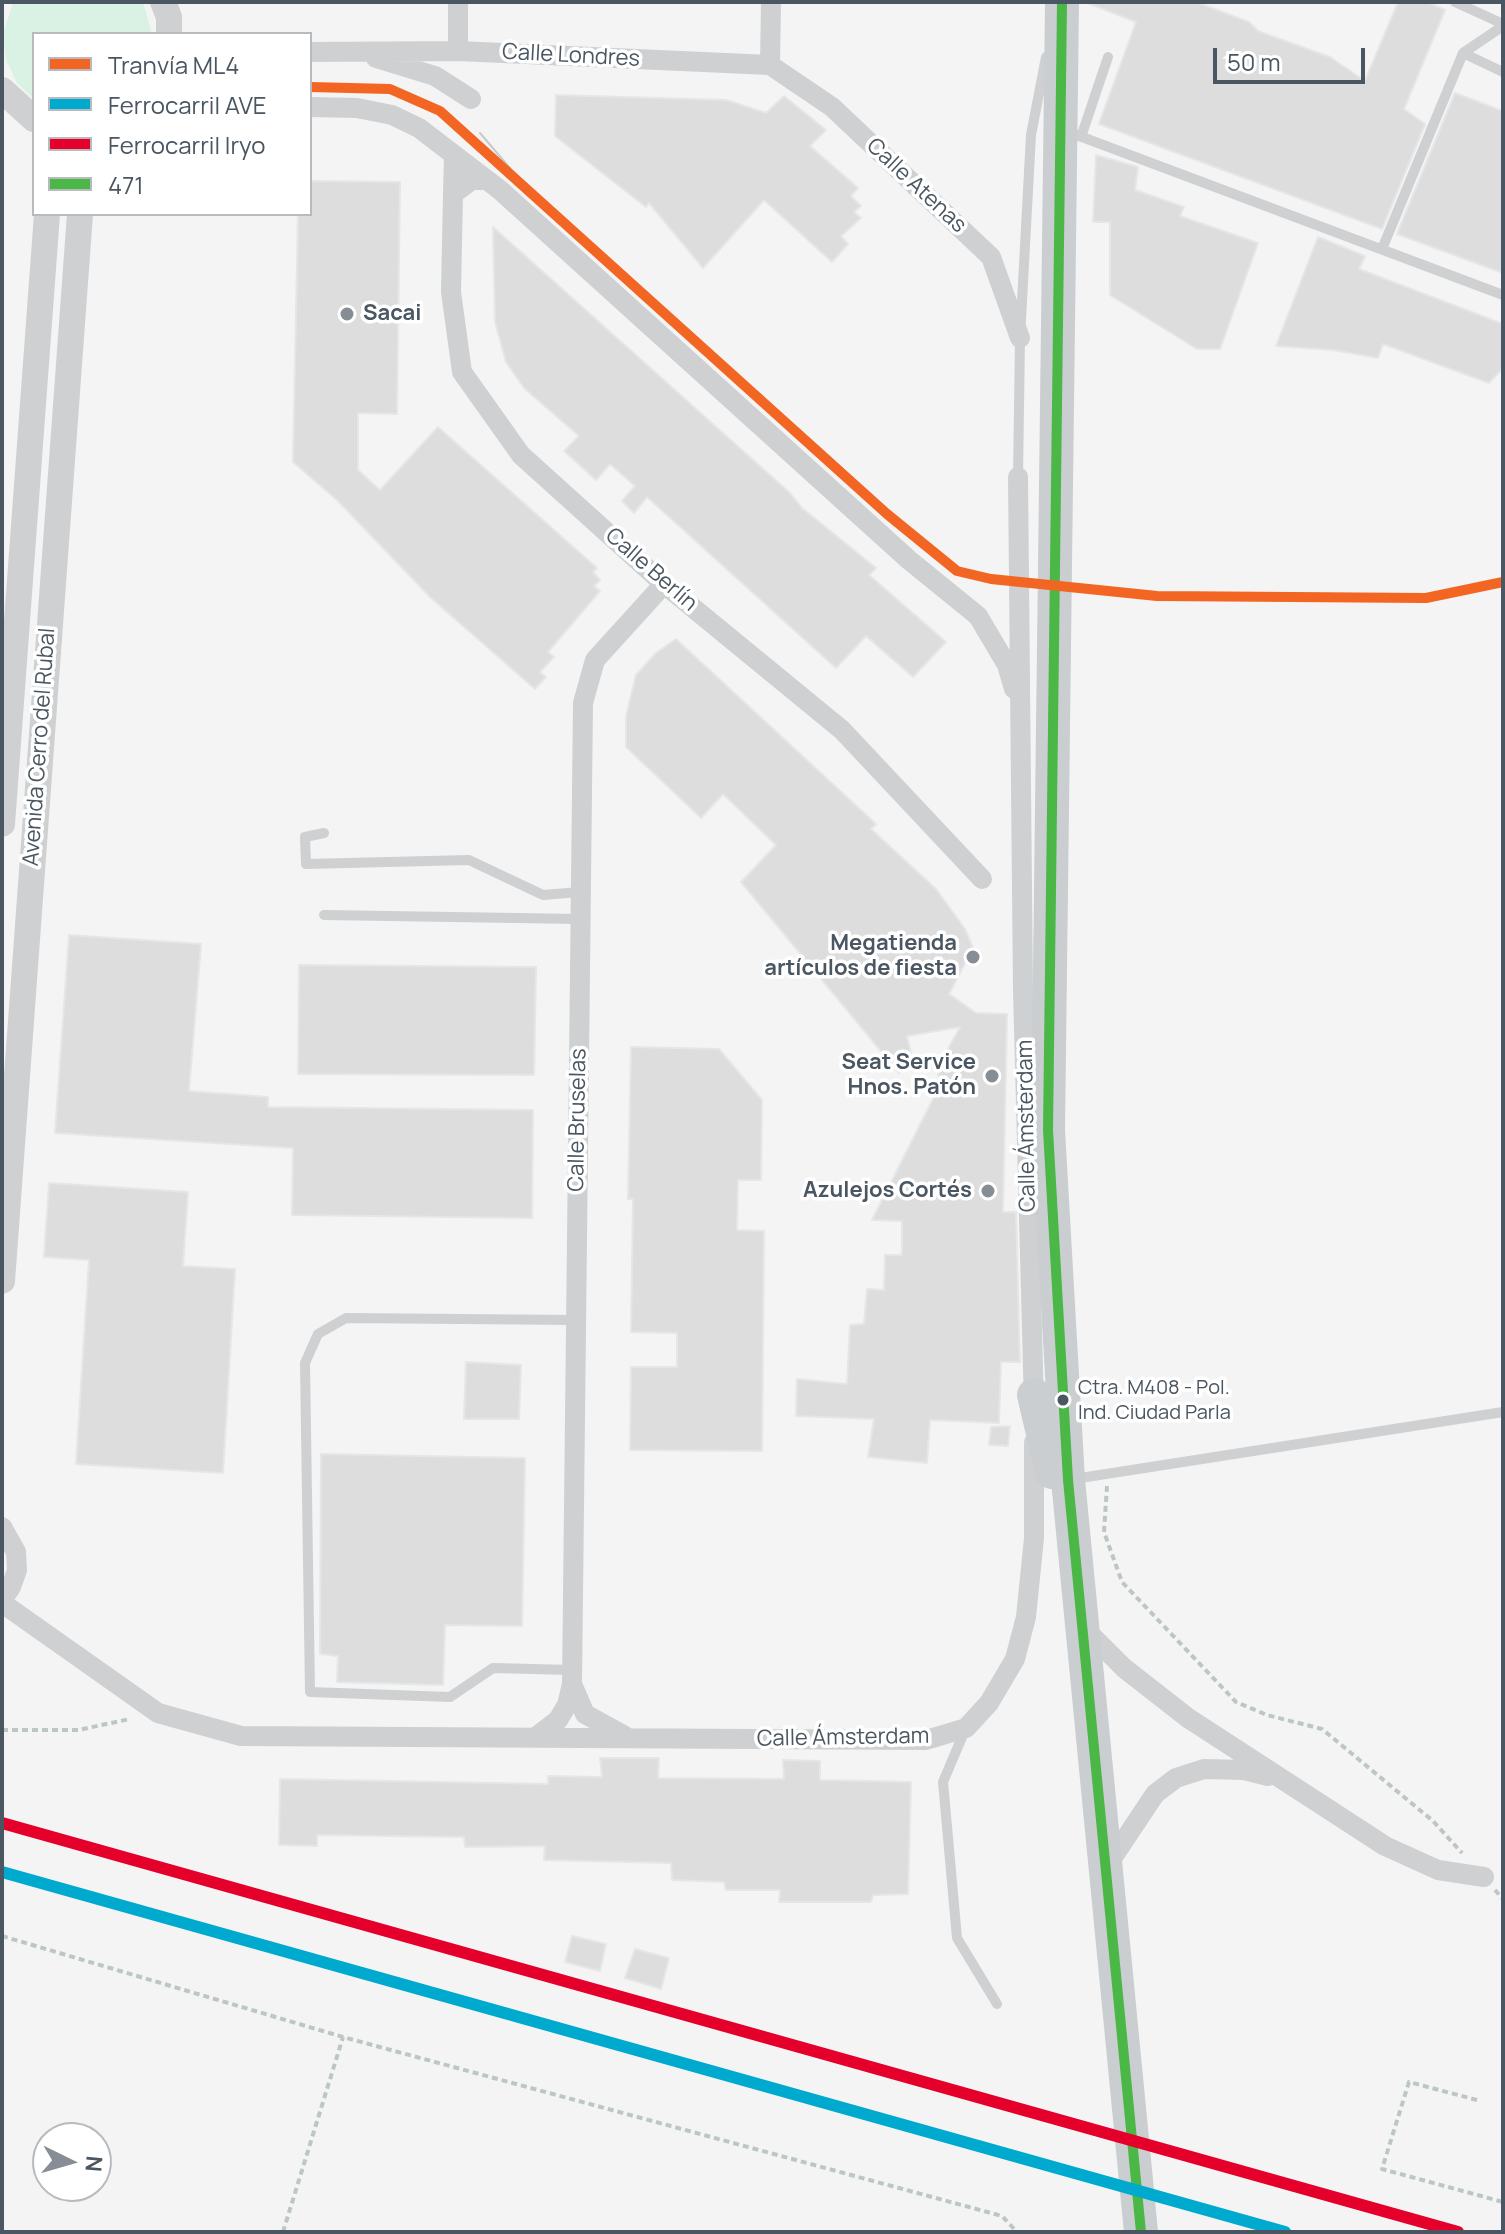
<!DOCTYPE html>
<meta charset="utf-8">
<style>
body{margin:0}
#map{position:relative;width:1505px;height:2234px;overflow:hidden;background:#f4f4f4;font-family:Manrope,sans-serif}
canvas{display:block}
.frame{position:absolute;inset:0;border:4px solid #4a5661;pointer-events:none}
.legend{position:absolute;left:32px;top:32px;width:280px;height:184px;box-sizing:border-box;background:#fff;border:2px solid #b7bbc0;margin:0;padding:10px 14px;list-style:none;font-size:24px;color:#4a5661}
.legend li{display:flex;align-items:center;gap:16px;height:40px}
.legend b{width:40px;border:2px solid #b7bbc0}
.north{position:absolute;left:32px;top:2122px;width:80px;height:80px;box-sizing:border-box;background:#fff;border:2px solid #b7bbc0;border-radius:50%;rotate:95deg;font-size:22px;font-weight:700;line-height:32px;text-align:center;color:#4a5661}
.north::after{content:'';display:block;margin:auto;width:28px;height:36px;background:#868d94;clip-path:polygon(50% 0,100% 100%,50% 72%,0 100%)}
.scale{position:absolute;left:1213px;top:48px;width:152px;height:36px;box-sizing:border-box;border:4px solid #4a5661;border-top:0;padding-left:10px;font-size:24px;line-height:28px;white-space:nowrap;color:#4a5661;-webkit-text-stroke:6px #fff;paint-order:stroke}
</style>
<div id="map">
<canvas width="1505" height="2234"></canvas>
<div class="frame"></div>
<ul class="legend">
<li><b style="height:10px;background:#f26522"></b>Tranvía ML4</li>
<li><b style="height:10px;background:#00a9ce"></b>Ferrocarril AVE</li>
<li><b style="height:10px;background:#e4002b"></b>Ferrocarril Iryo</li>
<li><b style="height:10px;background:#4ab747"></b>471</li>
</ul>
<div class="north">N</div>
<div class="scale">50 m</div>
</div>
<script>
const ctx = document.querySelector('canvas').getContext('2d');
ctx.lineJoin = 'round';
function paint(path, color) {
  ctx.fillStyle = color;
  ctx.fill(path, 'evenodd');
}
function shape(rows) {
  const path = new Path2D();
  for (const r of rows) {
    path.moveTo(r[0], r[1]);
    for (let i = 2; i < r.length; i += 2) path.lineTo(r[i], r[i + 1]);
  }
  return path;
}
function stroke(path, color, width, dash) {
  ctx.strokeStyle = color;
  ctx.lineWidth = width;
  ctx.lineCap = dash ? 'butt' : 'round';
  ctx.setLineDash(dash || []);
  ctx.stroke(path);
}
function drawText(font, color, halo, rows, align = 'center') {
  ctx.font = font + ' Manrope,sans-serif';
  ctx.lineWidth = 7;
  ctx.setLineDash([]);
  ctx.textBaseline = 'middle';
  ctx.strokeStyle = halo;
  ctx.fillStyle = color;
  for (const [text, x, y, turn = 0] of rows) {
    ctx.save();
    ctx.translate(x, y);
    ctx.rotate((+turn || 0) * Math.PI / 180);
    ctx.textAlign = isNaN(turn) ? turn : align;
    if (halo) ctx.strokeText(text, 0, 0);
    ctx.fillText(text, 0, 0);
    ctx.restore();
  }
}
const green = shape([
 [13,2,143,2,152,34,34,34,34,99,17,83,6,60,3,34]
]);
const building = shape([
 [1085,2,1196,2,1249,22,1258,31,1330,57,1365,81,1398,2,1427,2,1445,10,1404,109,1425,124,1382,229,1099,124,1136,22,1085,2],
 [1455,93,1503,111,1503,273,1397,234,1455,93],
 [556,95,726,100,766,113,784,96,826,130,810,146,858,188,851,196,861,206,854,212,861,218,841,236,848,244,832,262,764,200,703,268,649,203,646,207,555,136,556,95],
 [1096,155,1138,167,1135,190,1184,207,1180,216,1258,243,1220,349,1197,349,1110,295,1110,222,1093,222,1096,155],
 [310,181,400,182,397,414,358,413,358,470,380,490,438,427,597,568,593,572,600,580,594,586,600,591,548,652,554,657,540,672,546,677,535,689,430,597,337,500,293,462,298,214,310,214,310,181],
 [493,227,790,493,802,508,876,568,869,575,946,642,913,677,866,636,836,668,647,497,634,513,622,501,635,486,610,464,596,480,564,451,579,436,524,388,506,362,495,322,493,227],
 [1318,237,1365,256,1359,269,1503,324,1503,368,1489,383,1383,344,1378,358,1333,350,1276,346,1318,237],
 [676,639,876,824,871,829,936,889,965,929,973,948,949,994,976,1013,1007,1014,1003,1212,1016,1212,1020,1362,1001,1362,999,1423,930,1420,927,1463,868,1457,874,1419,796,1416,797,1379,847,1384,850,1325,864,1324,867,1289,884,1290,885,1255,902,1255,902,1221,872,1220,942,1081,938,1075,941,1062,960,1027,907,1036,913,1062,899,1073,741,882,776,845,723,794,701,818,626,747,626,716,636,675,656,653,676,639],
 [69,935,201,944,189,1091,268,1097,268,1107,533,1110,532,1218,292,1215,293,1148,55,1133,69,935],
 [299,965,536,967,534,1075,298,1074,299,965],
 [631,1047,719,1049,762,1100,761,1180,738,1180,737,1230,764,1231,762,1451,630,1450,631,1367,677,1367,677,1333,631,1332,633,1199,628,1199,631,1047],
 [49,1183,188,1192,183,1266,235,1269,223,1473,76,1464,89,1260,44,1257,49,1183],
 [466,1362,521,1365,519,1419,464,1419,466,1362],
 [1010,1426,1008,1446,989,1445,991,1427,1010,1426],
 [321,1454,525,1458,522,1626,445,1625,443,1685,337,1682,338,1656,320,1654,321,1454],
 [600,1758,659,1758,658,1778,784,1779,783,1760,820,1761,820,1780,911,1782,908,1894,873,1895,871,1902,779,1902,780,1890,726,1890,724,1882,672,1880,671,1863,544,1860,545,1846,465,1847,464,1837,317,1835,317,1846,279,1845,280,1779,548,1784,548,1776,602,1777,600,1758],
 [572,1936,606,1944,600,1971,565,1962,572,1936],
 [635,1949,669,1958,661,1989,625,1978,635,1949]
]);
const path = shape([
 [1107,1486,1104,1532,1122,1582,1236,1702,1267,1715,1322,1729,1433,1821,1462,1853],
 [2,1730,78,1730,130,1719],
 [1495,1890,1503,1899],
 [2,1936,343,2037,1002,2216,1017,2232],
 [1477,2100,1409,2082,1382,2169,1503,2202],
 [283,2232,343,2037]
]);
const service = shape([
 [1455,2,1503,24],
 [1463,53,1503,72],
 [1066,131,1503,295],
 [1081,137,1108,57],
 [1382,249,1463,53,1503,26],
 [1018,477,1020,338,1031,135,1046,57],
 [324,833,305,837,306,864,469,860,543,895,580,892],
 [324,915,580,919],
 [1074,1479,1503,1412],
 [572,1670,493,1668,450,1697,310,1692,305,1363,318,1334,346,1318,576,1320],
 [965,1730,943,1782,957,1938,997,2004]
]);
const minor = shape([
 [458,51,458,2],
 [310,52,458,51,770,65,771,2],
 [376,58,435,76,471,99],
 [770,65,832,107,991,257,1020,338],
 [310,107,357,108,392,115,419,128,500,190,909,560,978,616,1007,665,1014,689],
 [454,155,453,194,472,180,487,180],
 [453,194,451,292,462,372,521,455,664,584,842,730,982,879],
 [1018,477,1023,991,1034,1406],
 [2,1527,16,1552,17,1570,11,1587,2,1600],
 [2,1603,158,1713,241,1736,926,1740,966,1728,989,1703,1015,1659,1026,1617,1034,1538,1034,1442],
 [1084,1628,1124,1668,1188,1718,1385,1846,1438,1870,1484,1877],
 [572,1684,583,703,595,660,664,584],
 [536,1737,558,1720,567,1705,572,1684,585,1714,625,1736],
 [1107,1866,1155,1794,1176,1778,1204,1769,1244,1770,1268,1776]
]);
const tertiary = shape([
 [163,2,169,17,169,34],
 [2,90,34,119],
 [2,824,47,214],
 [2,1281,80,214]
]);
const primary = shape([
 [1062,2,1048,1130,1068,1480,1141,2232],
 [1034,1395,1052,1472]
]);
const tram = shape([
 [480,133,533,195]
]);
const bus1 = shape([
 [1062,2,1048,1130,1068,1480,1141,2232]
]);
const rail1 = shape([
 [2,1872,1285,2232]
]);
const rail2 = shape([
 [2,1823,1458,2232]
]);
const tram1 = shape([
 [310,87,390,89,440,111,887,514,957,571,991,579,1157,596,1426,598,1503,582]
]);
const markers = [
 [347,314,8,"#868d94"],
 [973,957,8,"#868d94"],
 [992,1076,8,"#868d94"],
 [988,1191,8,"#868d94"],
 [1063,1400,7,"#4a5661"]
];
const busNames = [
 ["Ctra. M408 - Pol.",1078,1388],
 ["Ind. Ciudad Parla",1078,1413]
];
const streetNames = [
 ["Calle Londres",571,56,3],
 ["Calle Atenas",916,186,43],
 ["Calle Berlín",651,570,41],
 ["Avenida Cerro del Rubal",40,747,-86],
 ["Calle Bruselas",578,1120,-89],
 ["Calle Ámsterdam",1027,1126,-91],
 ["Calle Ámsterdam",843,1738,-1]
];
const poiNames = [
 ["Sacai",363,314,"left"],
 ["Megatienda",957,944],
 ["artículos de fiesta",957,969],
 ["Seat Service",976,1063],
 ["Hnos. Patón",976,1088],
 ["Azulejos Cortés",972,1191]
];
paint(green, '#d9f2e3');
paint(building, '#ddddde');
stroke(building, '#e5e6e7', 2);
stroke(path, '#bcc7c4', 4, [6, 4]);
stroke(service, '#ced0d2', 10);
stroke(minor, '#ced0d2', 20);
stroke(tertiary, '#ced0d2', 26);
stroke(primary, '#caced1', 34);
stroke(tram, '#c9cacc', 2);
stroke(bus1, '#4ab747', 10);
stroke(rail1, '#00a9ce', 12);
stroke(rail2, '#e4002b', 12);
stroke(tram1, '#f26522', 10);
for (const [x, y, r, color] of markers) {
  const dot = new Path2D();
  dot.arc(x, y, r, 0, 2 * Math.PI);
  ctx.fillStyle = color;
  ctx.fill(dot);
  stroke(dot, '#fff', 3);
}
drawText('20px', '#4a5661', '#fff', busNames, 'left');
drawText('22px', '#4a5661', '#fff', streetNames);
drawText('bold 22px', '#4a5661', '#fff', poiNames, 'right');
</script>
